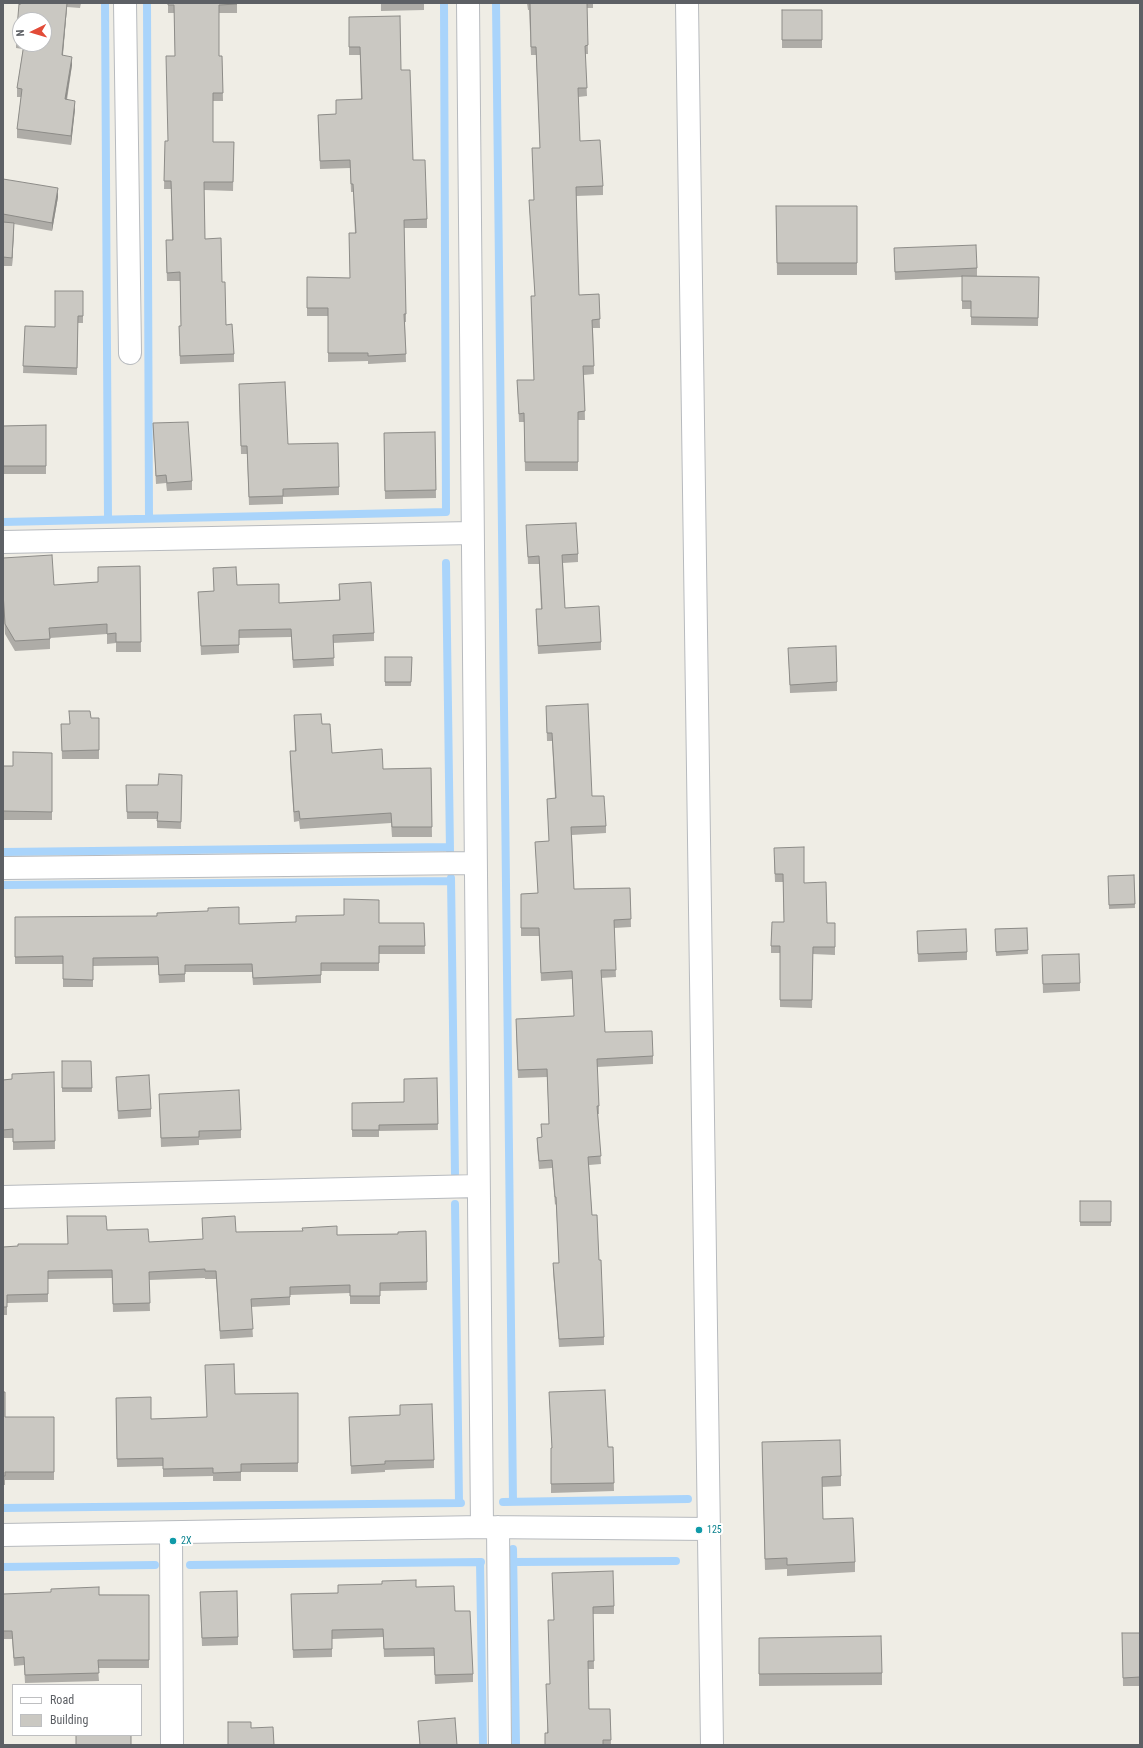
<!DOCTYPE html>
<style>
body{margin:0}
#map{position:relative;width:1143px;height:1748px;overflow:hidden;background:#efede5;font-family:"Roboto Condensed",sans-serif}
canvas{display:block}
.frame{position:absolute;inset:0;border:4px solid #5d6065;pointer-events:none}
.legend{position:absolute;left:12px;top:1684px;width:130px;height:52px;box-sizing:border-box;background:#fff;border:1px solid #bebfc1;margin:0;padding:5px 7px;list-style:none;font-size:12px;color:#5d6065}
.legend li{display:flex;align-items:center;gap:8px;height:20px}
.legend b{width:20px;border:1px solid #bebfc1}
.north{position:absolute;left:12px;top:12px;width:40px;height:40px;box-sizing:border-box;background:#fff;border:1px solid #bebfc1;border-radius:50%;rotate:265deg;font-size:11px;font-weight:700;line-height:16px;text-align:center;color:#5d6065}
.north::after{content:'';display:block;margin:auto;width:14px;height:18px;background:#e24b38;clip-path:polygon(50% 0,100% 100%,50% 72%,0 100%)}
</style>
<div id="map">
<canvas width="1143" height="1748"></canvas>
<div class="frame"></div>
<ul class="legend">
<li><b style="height:5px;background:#fff"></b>Road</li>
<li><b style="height:11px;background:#cac8c2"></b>Building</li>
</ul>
<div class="north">N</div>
</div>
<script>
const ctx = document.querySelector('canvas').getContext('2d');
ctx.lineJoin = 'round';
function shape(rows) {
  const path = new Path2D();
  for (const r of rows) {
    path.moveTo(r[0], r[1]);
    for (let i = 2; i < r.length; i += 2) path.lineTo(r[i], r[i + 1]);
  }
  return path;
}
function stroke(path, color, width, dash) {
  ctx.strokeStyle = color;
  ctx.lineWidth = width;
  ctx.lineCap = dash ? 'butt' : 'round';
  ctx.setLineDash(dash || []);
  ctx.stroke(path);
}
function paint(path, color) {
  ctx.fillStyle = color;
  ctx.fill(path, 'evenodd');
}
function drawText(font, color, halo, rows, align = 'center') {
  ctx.font = font + ' "Roboto Condensed",sans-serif';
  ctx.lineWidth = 4;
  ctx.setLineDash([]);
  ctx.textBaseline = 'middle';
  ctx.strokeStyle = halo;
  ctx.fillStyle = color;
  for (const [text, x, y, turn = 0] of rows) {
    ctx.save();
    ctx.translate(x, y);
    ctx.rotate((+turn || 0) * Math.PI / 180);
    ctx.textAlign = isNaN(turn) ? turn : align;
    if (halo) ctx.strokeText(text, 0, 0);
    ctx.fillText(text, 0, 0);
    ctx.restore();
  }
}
const stream = shape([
 [105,3,108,519],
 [147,3,149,518],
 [496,3,513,1502],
 [3,522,446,512,444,3],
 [446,563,450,851],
 [3,852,450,847],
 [451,878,455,1174],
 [3,885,451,881],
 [455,1204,459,1502],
 [503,1502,688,1499],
 [3,1508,461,1503],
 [513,1549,516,1745],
 [480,1562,483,1745],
 [515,1562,676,1561],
 [190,1565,481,1562],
 [3,1567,155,1565]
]);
const street = shape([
 [125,3,130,353],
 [468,3,482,1527],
 [687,3,712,1745],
 [3,542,472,533],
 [3,868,475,863],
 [3,1197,478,1186],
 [498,1527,500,1745],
 [171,1533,172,1745],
 [3,1535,482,1527,710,1529]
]);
const wall = shape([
 [20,3,81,3,80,8,67,7,63,55,72,65,67,100,75,109,71,145,17,138,17,129,21,97,17,97,17,88,23,49,16,48,16,40],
 [20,20,44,44,20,44],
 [168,3,237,3,237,13,219,13,219,56,222,56,223,101,213,101,213,142,234,142,233,191,204,190,205,239,222,282,226,325,234,354,234,362,180,364,179,335,179,326,181,326,180,281,167,281,166,249,166,240,172,240,171,189,164,189,165,141,168,141,175,56,174,13,168,13],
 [381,3,424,3,424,10,381,11],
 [527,3,593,3,593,8,587,8,588,54,585,54,587,96,578,97,580,141,603,186,603,195,576,196,579,295,599,294,600,328,593,328,594,374,584,375,585,420,578,420,578,471,525,471,524,422,519,422,517,380,534,380,531,296,535,296,529,200,534,200,532,148,540,148,536,55,531,55,529,10,528,10],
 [782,10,822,10,822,48,782,48],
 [349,17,401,70,413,160,427,219,427,228,404,228,406,314,406,322,405,322,406,362,368,364,368,361,328,362,328,316,307,316,307,277,350,278,349,233,355,233,353,192,351,192,350,168,320,169,318,123,318,115,336,114,361,99,360,55,349,55],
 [3,179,58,197,52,231,14,224,12,266,3,266],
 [776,206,857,206,857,275,777,275],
 [894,248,977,268,977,276,1039,277,1038,326,971,325,971,309,962,309,962,277,895,280],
 [83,291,83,323,78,323,77,375,23,373,25,326,55,327],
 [239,392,288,444,339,487,339,495,283,497,283,504,249,505,247,454,241,454],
 [153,423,192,481,192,490,167,491,166,483,156,484],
 [46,425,46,474,3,474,3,426],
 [435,432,436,498,385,499,384,433],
 [526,525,578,554,578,562,563,563,565,608,601,642,601,650,538,654,536,609,541,609,539,564,528,564],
 [3,558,54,585,98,582,140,566,141,652,116,652,116,643,107,644,107,634,50,638,50,649,15,651,5,634,3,602],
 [213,568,237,585,279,603,339,600,339,584,374,633,374,641,333,643,334,666,293,668,291,637,239,638,239,653,201,655,198,592,214,591],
 [788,648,837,682,837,691,790,693],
 [385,657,412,657,411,686,385,686],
 [546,706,592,796,606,826,606,833,572,835,574,889,630,888,631,927,614,928,616,977,601,978,605,1032,653,1056,653,1064,597,1067,599,1106,599,1114,598,1114,601,1164,589,1165,592,1215,599,1260,604,1337,604,1345,559,1347,553,1271,553,1263,559,1263,556,1204,555,1205,552,1168,539,1169,537,1145,537,1138,542,1137,541,1124,549,1124,547,1077,518,1078,516,1027,516,1019,574,1016,572,979,541,981,539,936,521,936,521,894,538,893,535,842,549,841,547,799,555,798,552,741,547,741],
 [294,715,322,724,332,753,383,769,431,768,432,837,392,837,391,823,300,829,299,821,294,822,290,761,290,751,295,751],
 [99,718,99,759,62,759,61,724,70,724],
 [52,753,52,820,3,820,3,766,13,766],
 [182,775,181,829,157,828,157,819,127,819,126,785,158,785],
 [774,855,804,883,827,923,835,923,835,955,813,954,812,1008,780,1007,780,953,771,953,771,946,784,922,783,882,775,882],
 [1134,875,1135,908,1109,909,1108,876],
 [15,917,239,924,424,923,425,954,379,954,379,971,321,971,321,983,253,985,252,972,185,972,185,982,159,983,158,965,93,966,93,987,63,987,63,964,15,964],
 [1027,928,1028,954,996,956,995,929],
 [917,931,967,952,967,960,918,962],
 [1042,955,1080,983,1080,991,1043,993],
 [62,1061,91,1061,92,1092,62,1092],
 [54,1072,55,1149,13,1150,13,1138,3,1138,3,1080,12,1079],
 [116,1077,151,1109,151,1117,118,1119],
 [437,1078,438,1130,379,1131,379,1137,352,1137,352,1103,404,1102],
 [159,1094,241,1130,241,1138,199,1140,199,1145,161,1147],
 [1080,1201,1111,1201,1111,1226,1080,1226],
 [202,1218,236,1232,337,1235,398,1234,426,1231,427,1290,380,1291,380,1304,350,1304,350,1293,290,1295,290,1305,251,1307,253,1337,220,1339,216,1279,205,1279,205,1278,149,1280,150,1311,113,1312,112,1278,48,1279,48,1302,7,1303,7,1315,3,1315,3,1247,68,1244,107,1230,149,1242,203,1239],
 [3,1392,5,1417,54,1417,54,1480,5,1480,5,1485,3,1485],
 [549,1392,608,1447,613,1447,614,1491,551,1493,551,1448,552,1448],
 [298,1393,298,1472,241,1472,241,1481,213,1481,213,1476,163,1477,163,1466,117,1467,116,1398,151,1419,207,1417,235,1394],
 [400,1405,434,1460,434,1468,385,1470,385,1472,351,1474,349,1417,400,1415],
 [762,1442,841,1476,841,1486,822,1487,823,1519,855,1562,855,1572,787,1576,787,1569,765,1570],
 [552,1581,614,1606,614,1614,593,1614,594,1669,588,1669,589,1709,610,1709,611,1745,545,1745,547,1733,554,1620],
 [416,1587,455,1611,473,1674,473,1682,435,1684,434,1656,384,1657,383,1637,332,1639,332,1657,293,1658,291,1594,338,1593],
 [3,1594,149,1595,149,1668,98,1668,99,1681,25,1683,24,1665,14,1666,12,1639,3,1639],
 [200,1600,238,1637,238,1645,202,1646],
 [1122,1633,1140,1633,1140,1686,1123,1686],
 [759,1638,882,1673,882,1685,759,1686],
 [418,1721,457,1745,420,1745]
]);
const shadedWall = shape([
 [67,3,67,7,62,63,62,55],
 [72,57,72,65,65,108,65,99],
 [75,101,75,109,71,145,71,136],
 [58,188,58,197,52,231,52,223],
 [14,223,14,232,12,266,12,258]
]);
const building = shape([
 [20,3,67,3,62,55,72,57,65,99,75,101,71,136,17,129,22,89,17,88,24,44,44,44,44,20,20,20,20,40,16,40,19,4,20,5,20,3],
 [168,3,237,3,237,4,219,5,219,56,222,56,223,93,213,93,213,142,234,142,233,182,204,182,205,239,221,238,222,282,225,282,226,325,232,324,234,354,180,356,179,326,181,326,180,272,167,273,166,240,173,240,171,181,164,181,165,141,168,141,166,56,175,56,174,5,168,5,168,3],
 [530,3,587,3,588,45,585,46,587,88,578,88,580,141,600,140,603,186,576,187,579,295,599,294,600,319,592,320,594,366,583,366,585,411,578,412,578,462,525,462,524,413,519,414,517,380,534,380,531,296,535,296,529,200,534,200,532,148,540,148,536,47,531,47,530,3],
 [782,10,822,10,822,40,782,40,782,10],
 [400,16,401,70,410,70,413,160,425,160,427,219,404,220,406,314,404,314,406,354,368,356,368,353,328,353,328,308,307,308,307,277,350,278,349,233,356,233,353,184,351,184,350,160,320,161,318,115,336,114,336,100,362,99,360,47,349,47,349,17,400,16],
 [3,179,58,188,52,223,3,214,3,179],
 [776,206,857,206,857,263,777,263,776,206],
 [3,222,14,223,12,258,3,257,3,222],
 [976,245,977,268,895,272,894,248,976,245],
 [962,276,1039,277,1038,318,971,317,971,301,962,301,962,276],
 [55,291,83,291,83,316,78,316,77,368,23,366,25,326,55,327,55,291],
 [285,382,288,444,338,443,339,487,283,489,283,496,249,497,247,446,241,446,239,384,285,382],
 [188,422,192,481,167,483,166,475,156,476,153,423,188,422],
 [46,425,46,466,3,466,3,426,46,425],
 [435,432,436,490,385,491,384,433,435,432],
 [576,523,578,554,562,555,565,608,599,606,601,642,538,646,536,609,542,609,539,556,528,557,526,525,576,523],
 [52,555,54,585,98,582,98,567,140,566,141,642,116,642,116,633,107,634,107,624,49,628,50,639,15,641,5,624,3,592,3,558,52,555],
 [236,567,237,585,279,584,279,603,340,600,339,584,371,582,374,633,333,635,334,658,293,660,291,629,239,630,239,645,201,646,198,592,214,591,213,568,236,567],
 [836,646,837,682,790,685,788,648,836,646],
 [385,657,412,657,411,682,385,682,385,657],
 [588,704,592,796,604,796,606,826,571,827,574,889,630,888,631,919,614,920,616,970,601,970,605,1032,652,1031,653,1056,597,1059,599,1106,597,1106,601,1156,588,1157,592,1215,597,1215,599,1260,601,1260,604,1337,559,1339,553,1263,559,1263,556,1197,555,1197,552,1160,539,1161,537,1138,542,1137,541,1124,549,1124,547,1069,518,1070,516,1019,574,1016,572,971,541,973,539,928,521,928,521,894,538,893,535,842,549,841,547,799,556,798,552,733,547,733,546,706,588,704],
 [69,711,90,711,91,718,99,718,99,750,62,751,61,724,70,724,69,711],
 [321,714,322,724,330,724,332,753,382,749,383,769,431,768,432,827,392,827,391,813,300,819,299,811,294,812,290,751,296,751,294,715,321,714],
 [13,752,52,753,52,812,3,811,3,766,13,766,13,752],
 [159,774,182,775,181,822,157,821,158,812,127,812,126,785,158,785,159,774],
 [804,847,804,883,826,882,827,923,835,923,835,947,813,947,812,1000,780,1000,780,946,771,946,772,922,784,922,783,874,775,874,774,848,804,847],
 [1134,875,1135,904,1109,905,1108,876,1134,875],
 [344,899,379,900,379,923,424,923,425,946,379,946,379,963,321,963,321,975,253,978,252,964,185,965,185,974,159,975,158,957,93,958,93,980,63,979,63,956,15,957,15,917,157,916,157,913,208,911,208,908,239,907,239,924,296,922,296,916,344,915,344,899],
 [1027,928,1028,950,996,952,995,929,1027,928],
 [966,929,967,952,918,954,917,931,966,929],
 [1079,954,1080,983,1043,984,1042,955,1079,954],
 [62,1061,91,1061,92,1088,62,1088,62,1061],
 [54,1072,55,1141,13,1142,13,1129,3,1130,3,1080,12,1079,12,1074,54,1072],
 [149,1075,151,1109,118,1111,116,1077,149,1075],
 [437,1078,438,1124,379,1125,379,1130,352,1130,352,1103,404,1102,404,1079,437,1078],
 [239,1090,241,1130,199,1131,199,1137,161,1138,159,1094,239,1090],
 [1080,1201,1111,1201,1111,1222,1080,1222,1080,1201],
 [67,1216,106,1216,107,1230,148,1229,149,1242,203,1239,202,1218,235,1216,236,1232,303,1231,302,1228,337,1226,337,1235,398,1234,398,1232,426,1231,427,1282,380,1283,380,1296,350,1296,350,1285,290,1287,290,1297,251,1299,253,1329,220,1331,216,1271,205,1271,205,1269,149,1272,150,1303,113,1304,112,1270,48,1271,48,1294,7,1295,7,1307,3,1307,3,1247,18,1246,18,1244,68,1244,67,1216],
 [234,1364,235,1394,298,1393,298,1463,241,1464,241,1472,213,1473,213,1468,163,1469,163,1458,117,1459,116,1398,151,1397,151,1419,207,1417,205,1365,234,1364],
 [605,1390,608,1447,613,1447,614,1483,551,1484,551,1448,552,1448,549,1392,605,1390],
 [3,1392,5,1392,5,1417,54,1417,54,1472,5,1472,5,1476,3,1476,3,1392],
 [432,1404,434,1460,385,1461,385,1464,351,1466,349,1417,400,1415,400,1405,432,1404],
 [840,1440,841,1476,822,1477,823,1519,853,1518,855,1562,787,1565,787,1558,765,1559,762,1442,840,1440],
 [613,1571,614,1606,593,1607,594,1661,588,1661,589,1709,610,1709,611,1740,603,1740,603,1745,545,1745,545,1733,548,1733,546,1684,550,1684,548,1620,554,1620,552,1573,613,1571],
 [416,1580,416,1587,454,1586,455,1611,470,1611,473,1674,435,1675,434,1648,384,1649,383,1629,332,1630,332,1649,293,1650,291,1594,338,1593,338,1585,382,1584,382,1581,416,1580],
 [99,1587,99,1595,149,1595,149,1660,98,1660,99,1673,25,1675,24,1657,14,1658,12,1631,3,1631,3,1594,51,1592,51,1589,99,1587],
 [237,1591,238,1637,202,1638,200,1592,237,1591],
 [1122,1633,1140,1633,1140,1677,1123,1678,1122,1633],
 [881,1636,882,1673,759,1674,759,1638,881,1636],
 [455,1718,457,1745,420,1745,418,1721,455,1718],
 [228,1722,251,1722,251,1728,273,1727,274,1745,228,1745,228,1722],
 [76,1735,131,1735,131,1745,76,1745,76,1735]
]);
const markers = [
 [699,1530,4,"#0f9aa8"],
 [173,1541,4,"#0f9aa8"]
];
const cultureNames = [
 ["125",707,1530],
 ["2X",181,1541]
];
stroke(stream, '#a9d4fb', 8);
stroke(street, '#b7babe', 24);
stroke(street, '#fff', 22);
paint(wall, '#aeaca7');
paint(shadedWall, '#8d8c88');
paint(building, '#cac8c2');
stroke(building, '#8d8c88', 1);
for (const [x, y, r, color] of markers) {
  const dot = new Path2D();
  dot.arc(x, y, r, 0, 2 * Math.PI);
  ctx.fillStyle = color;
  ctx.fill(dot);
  stroke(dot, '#fff', 1.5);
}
drawText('10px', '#0d838f', '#fff', cultureNames, 'left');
</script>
